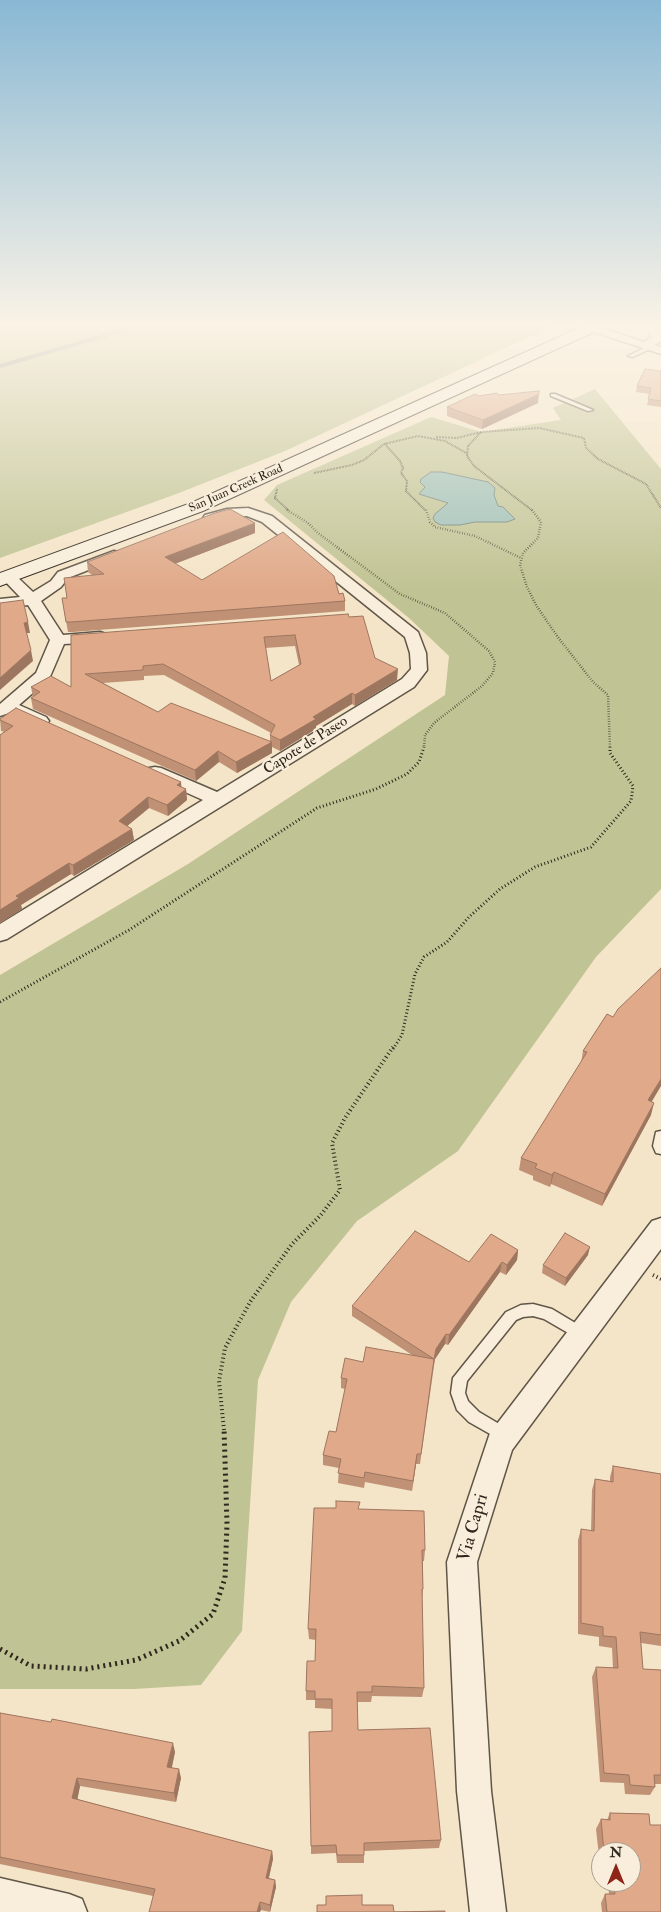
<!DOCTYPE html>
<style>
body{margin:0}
#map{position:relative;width:661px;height:1912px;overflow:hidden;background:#f5e5c8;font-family:"IM FELL Double Pica",serif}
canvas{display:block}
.north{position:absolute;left:591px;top:1842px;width:50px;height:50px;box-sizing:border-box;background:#f8eedb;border:1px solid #a89e8f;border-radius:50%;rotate:0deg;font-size:14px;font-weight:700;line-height:20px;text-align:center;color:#2f261d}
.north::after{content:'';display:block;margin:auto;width:18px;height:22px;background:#8f2418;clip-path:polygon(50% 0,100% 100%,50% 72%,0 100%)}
</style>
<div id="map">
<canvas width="661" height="1912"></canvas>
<div class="north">N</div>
</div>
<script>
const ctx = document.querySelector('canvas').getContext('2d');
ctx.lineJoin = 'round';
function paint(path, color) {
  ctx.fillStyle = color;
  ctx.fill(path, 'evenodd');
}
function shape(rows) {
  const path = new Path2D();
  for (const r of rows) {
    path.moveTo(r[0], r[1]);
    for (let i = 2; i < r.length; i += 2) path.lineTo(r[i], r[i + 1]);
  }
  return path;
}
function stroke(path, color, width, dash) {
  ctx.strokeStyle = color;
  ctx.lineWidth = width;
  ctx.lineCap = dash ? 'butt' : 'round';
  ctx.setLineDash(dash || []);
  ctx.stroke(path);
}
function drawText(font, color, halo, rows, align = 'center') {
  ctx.font = font + ' "IM FELL Double Pica",serif';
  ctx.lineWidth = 4.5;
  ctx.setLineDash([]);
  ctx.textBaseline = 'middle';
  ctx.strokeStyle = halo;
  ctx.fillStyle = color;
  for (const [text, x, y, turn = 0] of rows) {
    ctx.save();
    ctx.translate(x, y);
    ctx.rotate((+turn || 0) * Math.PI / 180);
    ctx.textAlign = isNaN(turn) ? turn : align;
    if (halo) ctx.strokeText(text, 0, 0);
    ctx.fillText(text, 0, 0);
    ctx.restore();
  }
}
const green = shape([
 [0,323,559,323,285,451,179,493,0,558],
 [595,389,661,469,661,889,596,957,458,1151,357,1221,291,1302,258,1380,242,1631,201,1685,134,1689,0,1689,0,975,188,864,445,695,449,656,409,618,264,500,277,485,431,417,481,432,561,420,553,408]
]);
const water = shape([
 [431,472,442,472,488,482,495,488,494,495,498,506,503,507,515,519,507,522,475,522,460,525,441,525,435,522,433,518,435,514,448,503,419,494,425,487,420,482,421,479,431,472]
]);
const stream = shape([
 [0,366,148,323]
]);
const pathFar4 = shape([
 [481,432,468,446,467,456,474,466,533,511],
 [436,437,457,438,481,432,539,428,584,438,586,448,598,459,646,484,661,508],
 [385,444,400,461,403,468,401,473,407,481,406,491,426,511],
 [314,473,352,465,364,460,384,444,418,436,445,441,468,454],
 [277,489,275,498,289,511]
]);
const pathFar3 = shape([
 [287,510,308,523,318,533,400,594,445,613,489,651,495,662,493,673,482,686,434,723,425,735,424,748],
 [426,510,430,522,435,527,475,536,521,558],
 [532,510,541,522,538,538,523,553,520,565,527,587,536,605,557,636,593,682,608,695,610,748]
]);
const pathFar2 = shape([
 [0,1002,129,930,317,808,376,789,407,774,419,762,424,747],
 [393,1049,402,1035,415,974,424,957,447,942,469,917,500,889,535,867,591,847,631,801,633,786,610,753,610,747]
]);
const pathFar1 = shape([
 [653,1275,661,1279],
 [224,1430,219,1381,225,1348,250,1302,292,1244,320,1216,340,1190,332,1143,345,1118,393,1047]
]);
const path = shape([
 [0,1649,31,1666,86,1669,136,1660,179,1641,213,1614,225,1578,227,1524,224,1428]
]);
const service = shape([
 [650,345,653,347,652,348,633,357,628,356,650,345],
 [551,394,555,394,593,410,588,411,551,396,551,394],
 [661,1131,661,1154,656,1153,653,1146,656,1132,661,1131],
 [533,1304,552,1309,587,1330,589,1335,587,1340,582,1341,544,1319,533,1316,523,1317,516,1320,467,1381,465,1393,468,1401,479,1412,511,1431,514,1436,511,1441,506,1443,469,1422,457,1410,451,1393,453,1378,506,1312,521,1305,533,1304]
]);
const minor = shape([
 [644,323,656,323,661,333,661,341,655,345,661,347,661,354,588,330,586,328,592,325,644,342,652,337,644,323],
 [248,508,272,516,418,632,426,653,427,670,414,687,7,939,0,941,0,924,203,800,149,776,146,772,149,768,155,767,161,768,217,792,402,679,411,669,410,653,405,637,262,522,247,516,228,517,210,522,205,521,203,518,205,515,227,509,248,508],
 [114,551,119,552,121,555,119,558,68,578,61,587,41,601,63,635,100,632,106,634,108,637,106,640,100,642,64,644,49,679,19,705,46,717,49,721,46,725,40,726,34,725,9,713,0,716,0,704,36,673,50,640,28,605,0,609,0,599,20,597,1,577,4,574,9,572,14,574,33,592,51,581,58,572,114,551],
 [661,1218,661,1249,512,1450,477,1562,491,1791,506,1912,470,1912,457,1791,447,1562,490,1433,652,1221,661,1218],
 [0,1878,69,1894,82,1899,87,1912,0,1912,0,1878]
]);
const secondary = shape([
 [590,323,609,323,607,326,203,511,0,586,0,573,191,503,590,323]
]);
const wall = shape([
 [661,371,661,407,647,405,650,394,636,392,637,386],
 [499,395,538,403,482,429,447,416,447,407,479,396],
 [255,533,175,564,202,580,339,594,345,601,345,611,73,632,68,632,62,598,67,598,92,575,88,572,87,562],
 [349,617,375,658,397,680,355,706,352,704,316,726,316,729,280,751,272,747,272,753,237,773,219,762,196,781,33,709,31,698,33,697,31,687,71,687,71,635],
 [295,646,299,665,271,681,265,648],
 [164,675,271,733,270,735,270,742,158,712,103,683,144,680,144,676],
 [0,719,186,789,187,800,168,816,149,808,127,826,132,829,134,840,74,876,71,874,21,905,22,909,0,923,0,735,5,732,1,731],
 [607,1014,651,1102,651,1115,602,1206,551,1184,550,1187,533,1180,533,1176,519,1170,521,1158,581,1063,583,1051],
 [518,1250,517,1260,506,1275,500,1272,448,1345,445,1344,435,1359,420,1464,416,1464,412,1491,365,1482,364,1488,338,1483,339,1468,323,1465,323,1455,336,1432,345,1389,341,1388,341,1378,363,1362,412,1355,352,1316,352,1306,469,1262],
 [588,1255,565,1286,542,1273,543,1265],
 [613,1466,661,1474,661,1646,641,1643,643,1669,661,1670,661,1784,655,1784,655,1787,650,1795,625,1794,624,1783,600,1782,592,1677,596,1667,613,1668,612,1648,599,1646,599,1637,578,1634,578,1540,581,1529,591,1531,592,1490,595,1479,610,1481,610,1477],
 [359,1510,425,1550,424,1561,423,1561,423,1589,422,1599,424,1688,422,1697,372,1696,371,1702,357,1702,358,1730,441,1840,439,1848,364,1851,364,1863,337,1863,336,1853,311,1854,311,1846,332,1731,332,1709,315,1708,315,1700,306,1700,306,1691,315,1661,316,1640,309,1639,308,1629],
 [0,1713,175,1752,172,1767,181,1778,176,1802,80,1786,77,1799,272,1851,273,1859,269,1878,275,1880,276,1887,270,1912,261,1910,153,1896,0,1864],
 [610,1813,649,1814,650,1825,661,1825,661,1912,602,1912,601,1903,605,1894,609,1894,608,1882,631,1882,631,1852,601,1852,601,1865,600,1865,596,1829,601,1819,607,1820]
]);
const shadedWall = shape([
 [539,394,538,403,482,429,483,420],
 [255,523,255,533,166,567,165,557],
 [28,622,30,633,25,633,24,623],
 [31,650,33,661,0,690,0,678],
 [398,669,397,680,355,706,355,695],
 [352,693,352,704,316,726,316,729,280,751,280,740,313,717],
 [272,742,272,753,237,773,236,762],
 [218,751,219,762,196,781,195,770],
 [181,782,182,793,177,785],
 [186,789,187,800,168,816,167,805],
 [148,797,149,808,120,832,119,821],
 [132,829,134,840,74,876,73,865],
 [69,863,71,874,21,905,22,909,0,923,0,910,16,896],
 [661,1079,661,1086,645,1113,648,1100],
 [654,1103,651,1115,602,1206,605,1194],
 [554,1172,551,1184,550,1187,552,1175],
 [590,1247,588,1255,565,1286,566,1278],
 [518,1250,517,1260,506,1275,507,1265],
 [502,1262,500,1272,448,1345,449,1335],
 [446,1334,445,1344,435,1359,433,1369,436,1349],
 [417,1454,416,1464,412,1491,413,1481],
 [173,1743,175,1752,170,1775,167,1767],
 [179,1769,181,1778,176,1802,174,1793],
 [77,1778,80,1786,76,1807,72,1798],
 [272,1851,273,1859,267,1885,266,1878],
 [275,1880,276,1887,270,1912,270,1905],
 [260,1902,261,1910,260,1912,257,1912]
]);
const building = shape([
 [645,369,661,371,661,401,648,399,651,388,637,386,645,369],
 [539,391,539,394,483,420,447,407,475,394,479,396,497,393,499,395,539,391],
 [230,509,255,523,165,557,202,580,283,532,334,576,339,594,343,593,345,601,71,622,66,622,62,598,67,598,64,578,104,574,87,562,215,513,230,509],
 [23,600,28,622,24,623,31,650,0,678,0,603,23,600],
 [348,614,349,617,363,616,375,658,398,669,355,695,352,693,313,717,316,719,280,740,270,735,275,725,163,664,143,666,143,670,85,674,158,712,171,703,272,742,236,762,218,751,195,770,31,698,40,692,31,687,51,676,71,687,71,635,348,614],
 [295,635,301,664,271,681,264,637,295,635],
 [16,708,181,782,177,785,186,789,167,805,148,797,119,821,132,829,73,865,69,863,16,896,19,898,0,910,0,735,13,726,0,720,0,719,16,708],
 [661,968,661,1079,648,1100,654,1103,605,1194,554,1172,552,1175,535,1168,537,1164,521,1158,587,1052,583,1051,607,1014,613,1017,618,1009,661,968],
 [415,1231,469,1262,491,1234,518,1250,507,1265,502,1262,449,1335,446,1334,436,1349,434,1359,352,1306,415,1231],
 [565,1233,590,1247,566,1278,543,1265,565,1233],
 [366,1347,434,1359,421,1454,417,1454,413,1481,365,1472,364,1478,338,1473,341,1459,323,1455,329,1431,336,1432,347,1379,341,1378,345,1358,363,1362,366,1347],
 [613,1466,661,1474,661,1635,640,1632,643,1669,661,1670,661,1775,654,1775,655,1787,630,1785,629,1775,604,1773,596,1667,618,1668,616,1637,603,1636,603,1627,581,1623,581,1529,594,1531,595,1479,613,1482,613,1466],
 [336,1501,360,1502,358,1509,424,1511,425,1550,422,1550,423,1589,422,1589,424,1688,372,1686,372,1692,357,1692,358,1730,430,1728,441,1840,364,1843,364,1855,337,1855,336,1845,311,1846,309,1732,332,1731,332,1699,315,1699,315,1691,306,1691,307,1661,315,1661,316,1629,308,1629,314,1508,336,1508,336,1501],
 [0,1713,51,1722,52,1719,173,1743,167,1767,179,1769,174,1793,77,1778,72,1798,272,1851,266,1878,275,1880,270,1905,260,1902,257,1912,149,1912,155,1889,0,1857,0,1713],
 [610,1813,649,1814,650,1825,661,1825,661,1912,607,1912,605,1894,615,1894,613,1882,631,1882,631,1852,604,1852,601,1819,610,1820,610,1813],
 [362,1895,362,1905,393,1905,394,1912,445,1911,445,1912,317,1912,317,1905,326,1905,326,1896,362,1895]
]);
const farStreetnames = [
 ["San Juan Creek Road",236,489,-24]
];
const streetNames = [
 ["Capote de Paseo",306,746,-32]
];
const nearStreetnames = [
 ["Via Capri",474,1528,-74]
];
paint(green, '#c0c393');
paint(water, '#9cbfb7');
stroke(water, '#708279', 1);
stroke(stream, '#708279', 4);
stroke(service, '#605648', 3);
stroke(minor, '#605648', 3);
stroke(secondary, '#2f261d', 2);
stroke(pathFar4, '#2f261d', 2, [0.5, 1]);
stroke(pathFar3, '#2f261d', 2.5, [0.5, 2]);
stroke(pathFar2, '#2f261d', 3, [1, 2.5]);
stroke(pathFar1, '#2f261d', 4, [1, 3]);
stroke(path, '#2f261d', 5, [2, 4]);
paint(service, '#f8eedb');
paint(minor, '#f8eedb');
paint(secondary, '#f8eedb');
paint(wall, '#c19176');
paint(shadedWall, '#9d7660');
paint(building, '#e0a989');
stroke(building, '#9d7660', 1);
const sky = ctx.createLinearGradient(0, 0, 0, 591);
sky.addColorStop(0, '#89b8d4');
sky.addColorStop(0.55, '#faf3e6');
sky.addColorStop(1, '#faf3e600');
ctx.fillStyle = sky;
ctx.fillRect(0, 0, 661, 591);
drawText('12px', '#2f261d', '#f8eedb', farStreetnames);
drawText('15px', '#2f261d', '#f8eedb', streetNames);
drawText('18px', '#2f261d', '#f8eedb', nearStreetnames);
</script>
